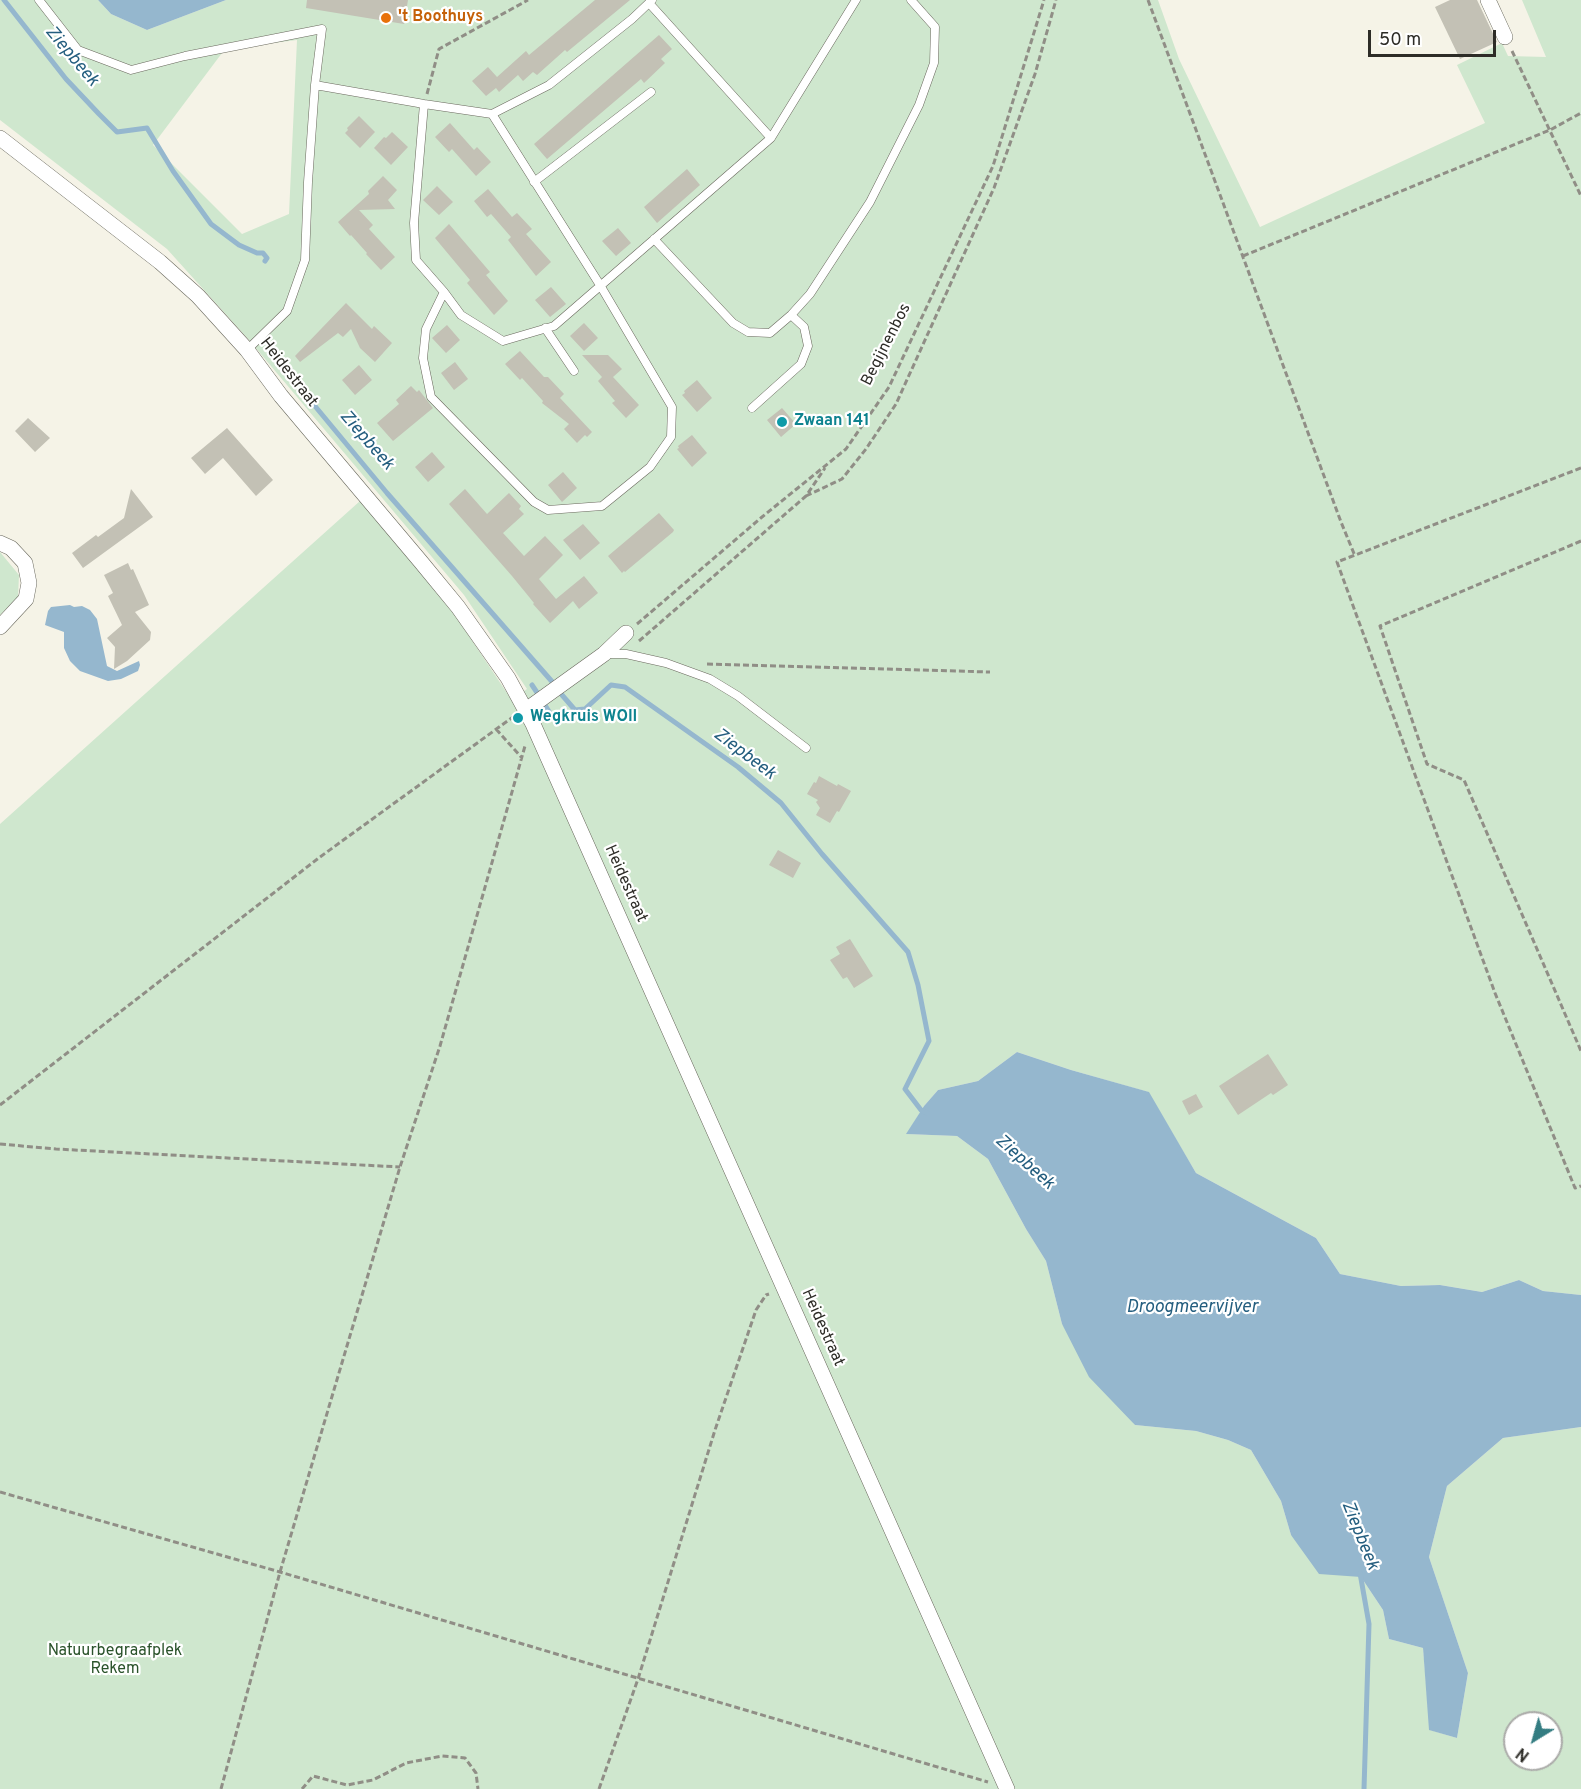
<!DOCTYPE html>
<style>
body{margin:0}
#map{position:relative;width:1581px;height:1789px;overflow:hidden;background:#f5f3e7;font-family:Overpass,sans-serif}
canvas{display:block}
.north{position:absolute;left:1503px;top:1711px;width:60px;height:60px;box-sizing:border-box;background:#fff;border:2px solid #ababa9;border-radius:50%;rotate:217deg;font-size:16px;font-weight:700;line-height:24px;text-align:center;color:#2d2c27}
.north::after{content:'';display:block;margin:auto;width:21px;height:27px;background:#347d82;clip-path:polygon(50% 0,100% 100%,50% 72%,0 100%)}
.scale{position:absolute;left:1368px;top:30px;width:128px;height:27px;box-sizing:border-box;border:3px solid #2d2c27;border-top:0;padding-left:8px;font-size:18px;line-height:21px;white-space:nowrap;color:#2d2c27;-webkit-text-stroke:4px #fff;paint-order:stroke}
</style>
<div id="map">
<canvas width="1581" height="1789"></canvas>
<div class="north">N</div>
<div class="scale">50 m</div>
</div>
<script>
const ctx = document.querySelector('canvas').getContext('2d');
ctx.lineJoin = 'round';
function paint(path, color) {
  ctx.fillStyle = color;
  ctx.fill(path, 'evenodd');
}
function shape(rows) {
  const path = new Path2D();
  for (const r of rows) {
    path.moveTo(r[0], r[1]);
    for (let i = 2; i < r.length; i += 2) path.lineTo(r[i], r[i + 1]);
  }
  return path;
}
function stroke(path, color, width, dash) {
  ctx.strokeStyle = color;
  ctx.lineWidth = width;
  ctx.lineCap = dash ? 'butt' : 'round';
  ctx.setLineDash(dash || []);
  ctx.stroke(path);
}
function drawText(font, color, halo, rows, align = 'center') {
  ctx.font = font + ' Overpass,sans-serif';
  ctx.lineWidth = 4.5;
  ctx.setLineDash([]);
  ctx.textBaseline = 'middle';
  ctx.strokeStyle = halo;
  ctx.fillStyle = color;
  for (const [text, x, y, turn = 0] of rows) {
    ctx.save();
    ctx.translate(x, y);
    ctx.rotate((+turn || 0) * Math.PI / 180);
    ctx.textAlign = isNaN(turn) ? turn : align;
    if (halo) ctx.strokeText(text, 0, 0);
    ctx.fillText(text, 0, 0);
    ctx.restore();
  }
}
const green = shape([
 [0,0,98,0,111,14,147,30,226,0,1158,0,1179,59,1260,227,1485,123,1457,65,1502,43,1508,56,1546,57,1522,0,1581,0,1581,1295,1543,1291,1519,1280,1482,1292,1440,1285,1401,1286,1340,1274,1316,1238,1196,1173,1148,1092,1071,1070,1017,1052,978,1081,938,1090,924,1106,907,1134,957,1136,988,1159,1026,1229,1046,1261,1062,1324,1135,1425,1196,1431,1228,1440,1251,1450,1281,1501,1291,1535,1361,1577,1383,1610,1389,1639,1423,1648,1430,1730,1457,1738,1468,1673,1429,1557,1447,1486,1503,1438,1581,1427,1581,1789,0,1789,0,824,360,501,449,606,511,699,527,689,464,595,249,340,167,249,0,120],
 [297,40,289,214,242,234,153,145,225,49],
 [1515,1723,1551,1723,1551,1759,1515,1759],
 [0,552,19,575,18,597,0,615]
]);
const water = shape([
 [98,0,226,0,147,30,111,14],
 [70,605,74,607,82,606,90,610,97,619,107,666,117,671,139,661,140,665,138,671,121,679,108,681,80,671,70,661,64,648,64,632,45,625,48,611,51,607],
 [1017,1052,1071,1070,1149,1092,1196,1173,1316,1238,1340,1274,1401,1286,1440,1285,1482,1292,1519,1280,1543,1291,1581,1295,1581,1427,1503,1438,1447,1486,1429,1557,1468,1673,1457,1738,1429,1730,1423,1648,1389,1639,1383,1610,1361,1577,1319,1574,1291,1535,1281,1501,1251,1450,1228,1440,1196,1431,1135,1425,1089,1377,1062,1324,1046,1261,1026,1229,988,1159,957,1136,906,1134,924,1106,938,1090,978,1081]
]);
const stream = shape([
 [4,0,66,79,99,114,117,132,147,128,173,171,211,224,239,245,257,253,263,253,267,258,265,261],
 [271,353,387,493,555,685],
 [532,685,540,697],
 [562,695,575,710,585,709,611,685,625,687,738,767,781,803,822,854,908,952,918,985,929,1041,905,1089,921,1110,927,1113],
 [543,702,550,713],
 [1360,1573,1369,1624,1364,1789]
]);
const building = shape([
 [307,0,408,0,404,24,306,8],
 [595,0,630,0,567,52,565,50,537,75,533,72,523,81,518,75,499,92,496,88,486,96,472,81,488,67,497,77,526,51,529,55],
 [1450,0,1477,0,1497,42,1460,59,1435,7],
 [659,35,672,49,661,59,665,63,644,83,641,79,547,159,534,144],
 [359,116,375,132,360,148,345,133,348,130,347,128],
 [450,123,474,150,477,147,491,162,476,176,452,149,449,152,435,137],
 [392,132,408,147,391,165,374,148,384,137,386,138],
 [687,169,700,185,657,223,644,207],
 [383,176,397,190,388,200,395,209,359,210,373,225,369,229,395,257,381,270,366,254,367,253,351,235,350,236,338,222,369,194,368,191],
 [437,186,453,202,439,215,423,200],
 [488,189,512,217,517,213,532,229,526,234,551,262,536,276,508,240,511,237,491,214,487,217,474,201],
 [449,224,490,272,486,275,508,301,494,315,467,283,470,280,435,238],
 [618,228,631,243,616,256,602,241],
 [551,287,566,304,550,317,535,300],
 [346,303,372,329,374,326,392,343,375,362,360,348,351,329,343,337,338,333,300,362,295,356],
 [584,323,598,338,584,351,570,336],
 [447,325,460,340,446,353,432,338],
 [520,351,544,377,548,377,564,394,560,398,592,432,587,437,585,435,577,443,564,429,569,424,542,403,543,401,522,378,520,380,505,364],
 [582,355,608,355,622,369,613,377,639,405,626,418,612,403,615,401,598,381,602,377],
 [455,362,468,379,454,390,441,373],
 [359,365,372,380,355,395,342,380],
 [697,380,712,398,697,412,682,395,685,393,684,391],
 [411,386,417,392,419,390,433,408,393,441,377,423,399,404,396,400],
 [782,408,796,424,781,437,767,420],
 [28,418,50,438,35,452,15,431],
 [227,428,273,480,256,496,223,458,205,474,191,458],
 [692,435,707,453,692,467,677,449,679,448,678,446],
 [432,452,445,467,428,482,415,467],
 [563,472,577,488,562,502,548,485],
 [131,489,153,517,83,568,72,553,96,535,98,537,124,518],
 [465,489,487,514,509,493,521,506,519,509,524,514,503,533,524,556,545,536,563,555,539,579,556,599,584,576,598,593,579,609,573,601,550,623,533,604,534,603,512,576,449,504],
 [659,513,674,530,673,532,625,572,624,571,622,573,608,556],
 [583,524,600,543,580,560,563,540],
 [128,563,131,570,133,569,149,605,135,612,151,632,150,640,127,661,114,669,115,647,107,638,122,625,108,596,113,593,104,575],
 [819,776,837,786,838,784,851,791,839,812,837,811,830,823,816,815,820,808,816,802,818,800,807,794,814,782,816,783],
 [778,850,801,863,793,878,769,865],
 [850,939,873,976,854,988,847,977,843,979,830,960,840,954,836,947],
 [1268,1054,1288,1085,1273,1095,1271,1093,1238,1115,1219,1086],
 [1196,1094,1203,1107,1189,1115,1182,1101]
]);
const path = shape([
 [1148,0,1341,522,1355,556],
 [1512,51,1581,196],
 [427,94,439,49,528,0],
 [1243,256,1550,130,1581,113],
 [1581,468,1337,562,1495,993,1575,1188,1581,1186],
 [806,496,842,479,866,449,896,404,994,188,1035,74,1056,0],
 [1581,541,1380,626,1427,764,1464,780,1581,1051],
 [637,624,762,517,846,449,889,387,993,166,1044,0],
 [639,641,806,496,825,468],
 [707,664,990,672],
 [496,729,522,758],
 [0,1105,320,857,513,717],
 [0,1144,56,1149,400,1167],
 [0,1492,280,1572,988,1782],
 [221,1789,280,1572,400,1167,440,1046,525,746],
 [302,1789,313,1776,347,1785,373,1780,406,1763,442,1756,465,1758,476,1773,478,1789],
 [599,1789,638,1679,715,1430,756,1310,766,1295,769,1294]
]);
const service = shape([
 [39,0,78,50,131,70,185,56,322,29,315,85,308,182,305,260,287,311,247,350],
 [315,85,424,104,492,114,549,85,632,19,652,0],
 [424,104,414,223,416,260,444,292,426,329,423,358,431,397,534,502,548,510,602,506,650,467,671,437,672,407,600,285,492,114],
 [771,138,856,0],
 [534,182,651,92],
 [654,239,733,323,748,332,770,333,791,315,810,294,870,202,919,105,934,63,935,27,911,0],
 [444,292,461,315,503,341,554,326,771,138,649,3],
 [545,328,574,371],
 [752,408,801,364,808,346,804,327,791,315],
 [605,654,626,654,666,663,710,679,738,696,806,748]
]);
const minor = shape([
 [1488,0,1505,37],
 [0,138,160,262,198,296,247,350,281,396,421,562,458,607,508,678,533,724,1007,1789],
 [0,543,11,548,25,563,29,583,26,599,0,627],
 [526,710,604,654,626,633]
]);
const markers = [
 [386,18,6,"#e8710a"],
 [782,422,6,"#0f9aa8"],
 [518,718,6,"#0f9aa8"]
];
const foodNames = [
 ["'t Boothuys",398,18]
];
const streetNames = [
 ["Begijnenbos",887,345,-63],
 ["Heidestraat",288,373,52],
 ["Heidestraat",625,884,66],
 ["Heidestraat",822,1328,66]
];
const cultureNames = [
 ["Zwaan 141",794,422],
 ["Wegkruis WOII",530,718]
];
const parkNames = [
 ["Natuurbegraafplek",115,1652],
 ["Rekem",115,1670]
];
const waterNames = [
 ["Ziepbeek",71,57,50],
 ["Ziepbeek",366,441,49],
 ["Ziepbeek",744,755,37],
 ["Ziepbeek",1024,1163,42],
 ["Droogmeervijver",1192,1308],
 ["Ziepbeek",1359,1536,68]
];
paint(green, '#cfe7ce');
paint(water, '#95b7ce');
stroke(stream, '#95b7ce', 5);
paint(building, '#c3c1b5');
stroke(service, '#6a695e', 9);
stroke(minor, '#6a695e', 16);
stroke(path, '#908e86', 3, [6, 3]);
stroke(service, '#fff', 8);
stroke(minor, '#fff', 15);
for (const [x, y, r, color] of markers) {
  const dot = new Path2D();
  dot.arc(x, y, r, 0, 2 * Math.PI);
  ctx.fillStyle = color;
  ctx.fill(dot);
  stroke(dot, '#fff', 2);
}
drawText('bold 16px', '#c56008', '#fff', foodNames, 'left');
drawText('16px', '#2d2c27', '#fff', streetNames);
drawText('bold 16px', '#0d838f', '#fff', cultureNames, 'left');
drawText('16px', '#2b532b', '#fff', parkNames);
drawText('italic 18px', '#245e7f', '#fff', waterNames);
</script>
